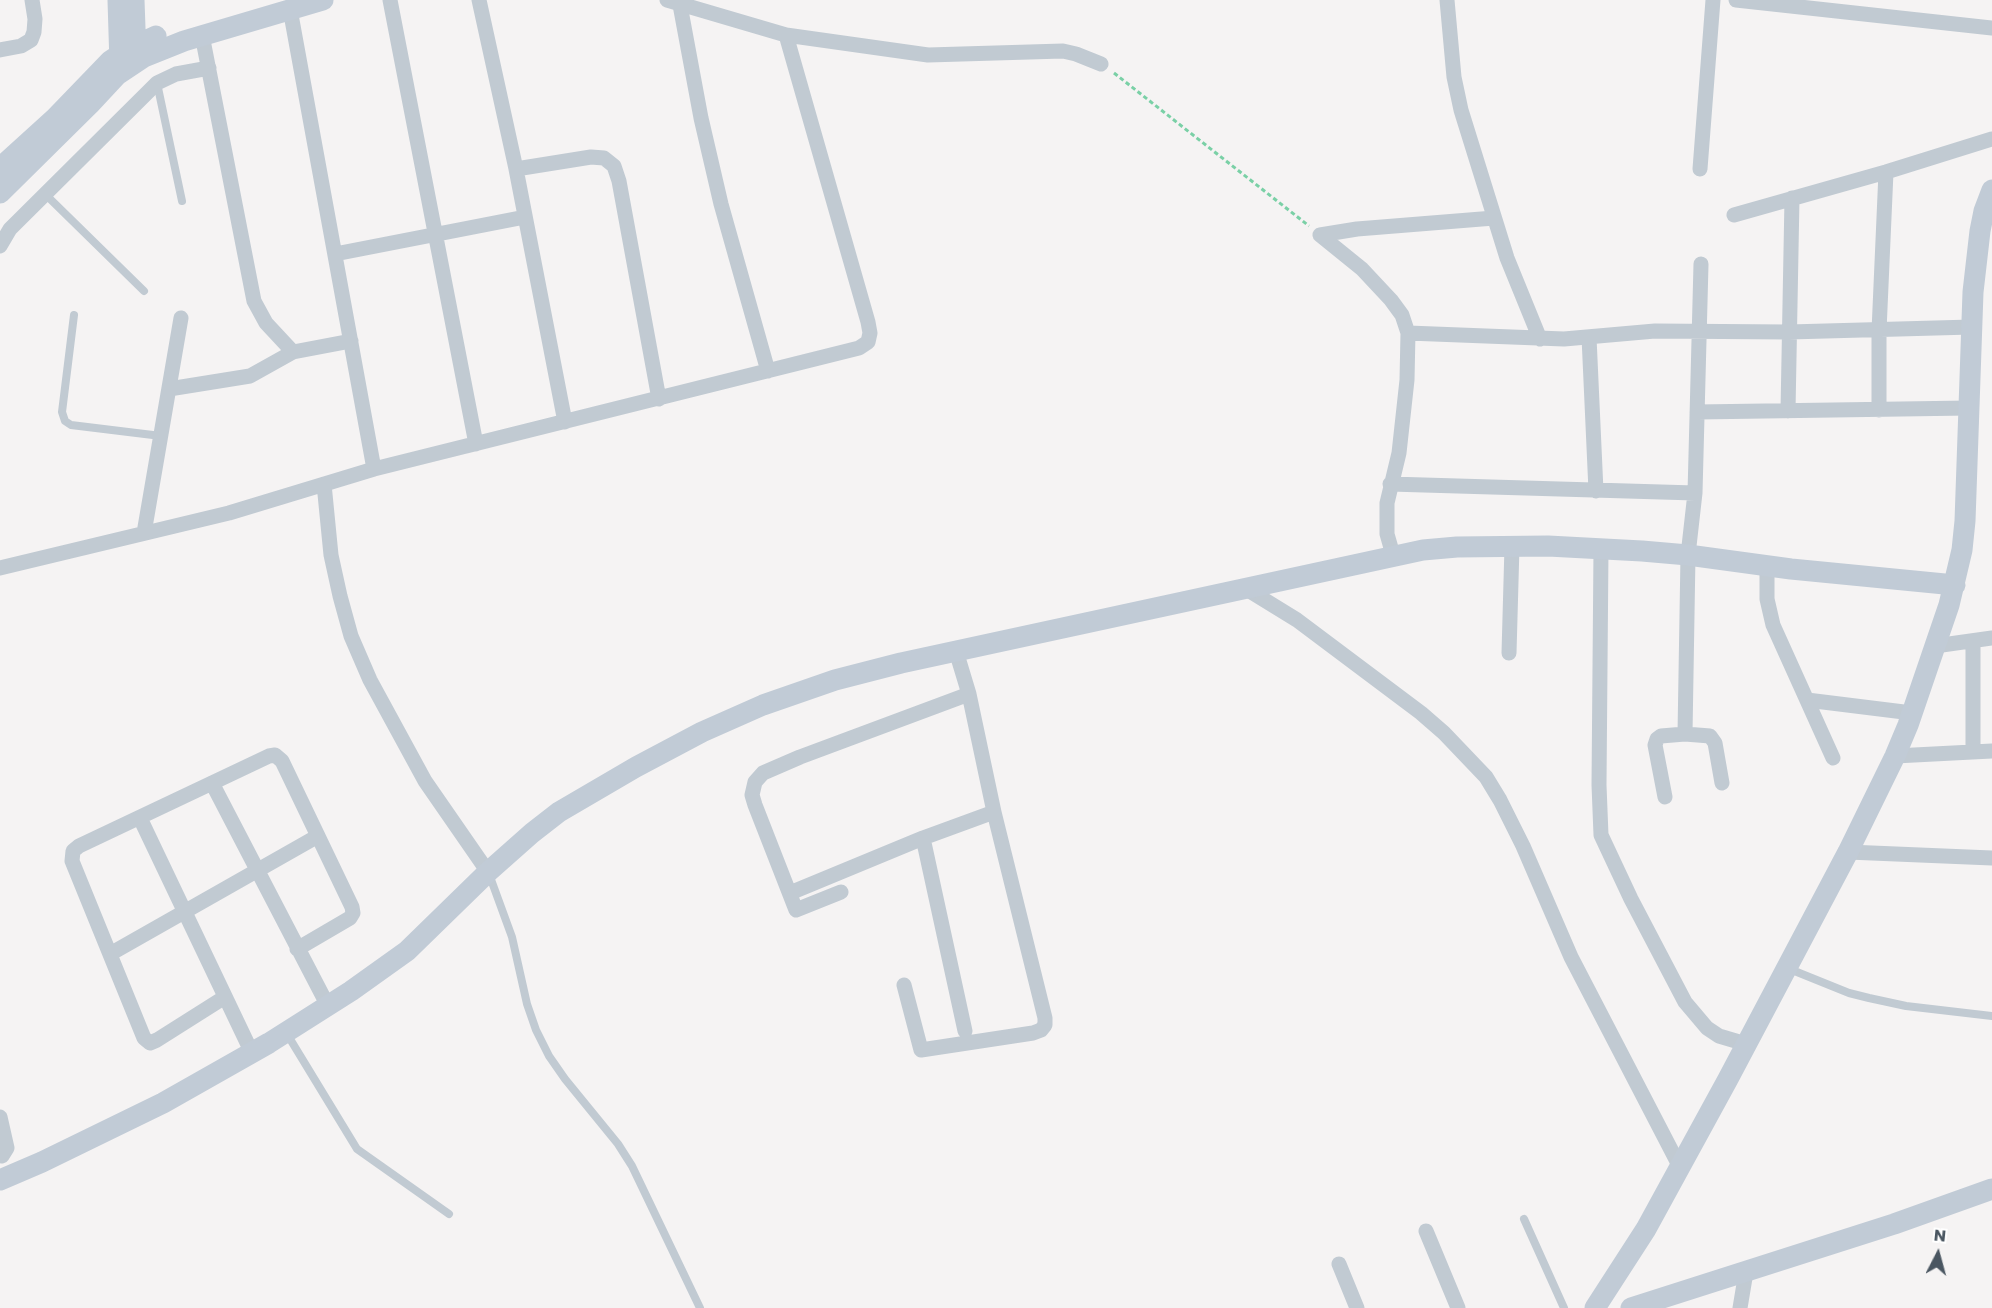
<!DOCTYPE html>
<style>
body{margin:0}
#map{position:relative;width:1992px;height:1308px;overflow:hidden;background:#f5f3f3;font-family:Poppins,sans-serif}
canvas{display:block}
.north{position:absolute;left:1908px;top:1224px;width:60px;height:60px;-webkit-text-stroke:4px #fff;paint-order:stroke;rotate:6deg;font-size:16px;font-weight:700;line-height:24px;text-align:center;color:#4a5661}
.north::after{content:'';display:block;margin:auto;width:21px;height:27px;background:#4a5661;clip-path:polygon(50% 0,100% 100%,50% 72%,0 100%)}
</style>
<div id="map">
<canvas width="1992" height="1308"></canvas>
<div class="north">N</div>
</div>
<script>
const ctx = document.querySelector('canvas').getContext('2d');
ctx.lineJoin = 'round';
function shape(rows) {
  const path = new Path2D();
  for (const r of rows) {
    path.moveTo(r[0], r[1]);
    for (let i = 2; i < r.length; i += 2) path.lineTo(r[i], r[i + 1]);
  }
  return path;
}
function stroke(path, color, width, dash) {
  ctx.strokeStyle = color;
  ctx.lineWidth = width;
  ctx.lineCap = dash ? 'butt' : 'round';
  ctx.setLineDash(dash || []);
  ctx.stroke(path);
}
const path = shape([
 [1114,73,1309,226]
]);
const lane = shape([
 [157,83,182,201],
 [45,194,144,291],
 [74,315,62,412,65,421,71,425,161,436],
 [489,874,512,937,527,1004,536,1030,549,1056,565,1079,618,1144,632,1166,700,1308],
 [1787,968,1849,993,1869,998,1906,1006,1992,1016],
 [287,1034,357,1149,449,1214],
 [1524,1219,1564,1308]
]);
const street = shape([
 [390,0,476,444],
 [479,0,516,169,565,422],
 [667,0,786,35,928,55,1063,51,1076,54,1101,64],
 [1447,0,1454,77,1461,110,1507,258,1540,339],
 [1736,0,1992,28],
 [680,5,701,118,721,204,768,371],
 [290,9,374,469],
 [202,35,254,301,266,323,293,352],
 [0,50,21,46,31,40,34,32,35,19,32,0],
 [516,169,591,157,604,158,614,166,619,181,659,399],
 [1700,169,1713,0],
 [1734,215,1886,172,1992,139],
 [1320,235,1362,269,1391,300,1402,315,1408,333,1407,380,1399,453,1387,503,1387,534,1393,555],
 [1320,235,1357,229,1494,218],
 [0,246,10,229,157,83,176,74,209,68],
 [335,254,525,217],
 [1408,333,1564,339,1655,331,1789,332,1972,327],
 [1589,337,1596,491],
 [169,389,250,376,293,352,351,341],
 [1879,410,1879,331,1886,172],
 [1788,411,1792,198],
 [1697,412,1969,408],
 [324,484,331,555,340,596,351,636,370,680,425,781,488,872],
 [1390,484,1695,493],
 [144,533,181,318],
 [1601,549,1599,785,1601,835,1631,899,1685,1002,1707,1028,1719,1036,1746,1044],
 [1767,566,1767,599,1773,625,1833,758],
 [0,568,229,513,374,469,859,348,868,342,870,333,868,322,786,35],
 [1245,588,1297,620,1421,713,1444,733,1486,777,1500,800,1523,846,1571,957,1680,1167],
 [1935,646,1992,638],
 [1509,653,1512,546],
 [1807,700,1912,713],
 [1685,734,1688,555,1695,493,1701,264],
 [1973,752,1973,641],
 [1895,756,1992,751],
 [212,783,328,1006],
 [1665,797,1655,745,1657,739,1661,736,1685,734,1710,736,1715,743,1722,783],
 [140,818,252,1053],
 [1848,852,1992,858],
 [841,892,796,910,755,805,752,795,755,782,763,773,800,757,969,694],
 [790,893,923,838],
 [110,954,318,836],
 [904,985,921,1050,1033,1033,1041,1030,1045,1025,1045,1018,994,812,969,694,956,651],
 [225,997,157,1040,150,1043,144,1038,72,861,73,851,79,846,269,756,275,755,282,761,352,907,353,913,350,918,297,949],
 [965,1031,923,838,994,812],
 [0,1117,7,1148,2,1156],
 [1426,1231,1458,1308],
 [1339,1264,1357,1308],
 [1740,1308,1746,1272]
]);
const secondary = shape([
 [118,0,120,65],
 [134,0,136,56],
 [0,168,55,118,110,61,128,49,156,36],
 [0,193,90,104,117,75,144,57,184,41,323,0],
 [0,1180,42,1162,163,1103,269,1043,351,991,407,951,488,872,532,833,559,812,636,767,702,732,763,705,835,680,901,663,1423,550,1457,547,1548,546,1642,551,1688,555,1791,569,1955,585],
 [1595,1308,1646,1229,1728,1079,1848,852,1895,756,1908,725,1949,605,1962,550,1965,521,1973,292,1980,231,1984,211,1992,190],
 [1631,1308,1894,1224,1992,1189]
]);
stroke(path, '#7ad0a6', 3, [4.5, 3]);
stroke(lane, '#c1cad2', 8);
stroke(street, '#c1cad2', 15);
stroke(secondary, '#c1cbd6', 21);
</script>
